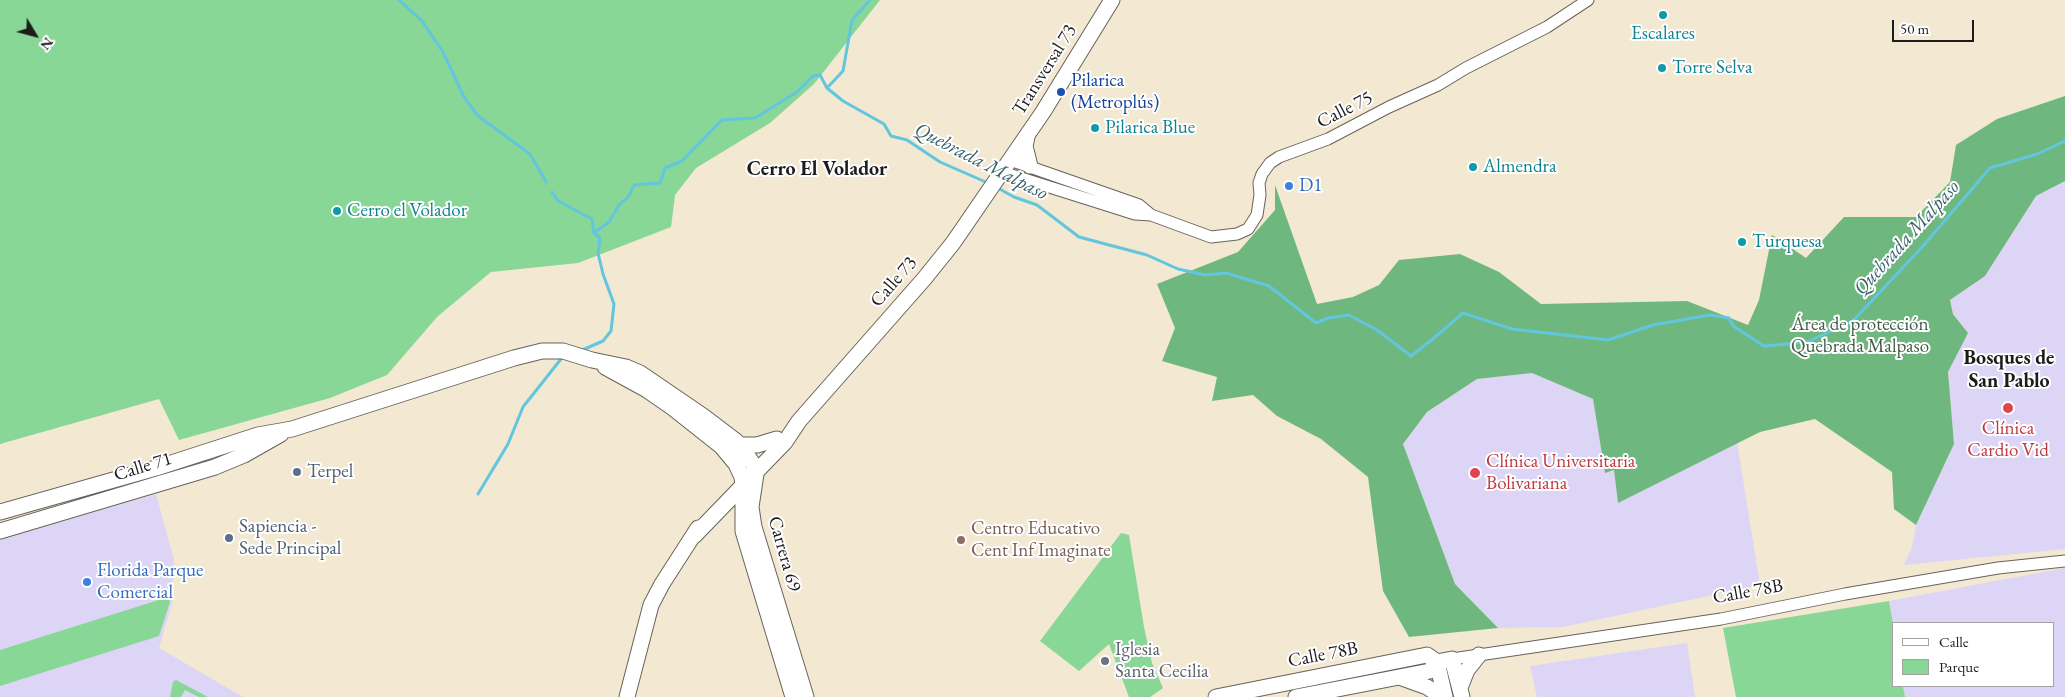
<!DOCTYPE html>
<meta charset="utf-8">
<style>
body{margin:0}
#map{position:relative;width:2065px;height:697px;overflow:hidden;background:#f3e8d1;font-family:"EB Garamond",serif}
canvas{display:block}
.legend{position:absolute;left:1892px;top:622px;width:162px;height:65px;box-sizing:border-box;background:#fff;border:1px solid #a4a4a4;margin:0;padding:6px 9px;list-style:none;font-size:15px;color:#1c1c1c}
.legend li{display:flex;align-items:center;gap:10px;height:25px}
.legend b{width:25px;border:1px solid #a4a4a4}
.north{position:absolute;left:10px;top:10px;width:50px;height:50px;-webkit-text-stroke:4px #fff;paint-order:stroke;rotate:127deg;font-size:14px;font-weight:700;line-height:20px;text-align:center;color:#1c1c1c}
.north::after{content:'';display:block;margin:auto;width:18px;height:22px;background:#1c1c1c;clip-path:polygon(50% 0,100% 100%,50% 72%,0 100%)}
.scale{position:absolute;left:1892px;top:20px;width:82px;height:22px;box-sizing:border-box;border:2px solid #1c1c1c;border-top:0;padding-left:6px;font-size:15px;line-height:18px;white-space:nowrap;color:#1c1c1c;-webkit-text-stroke:4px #fff;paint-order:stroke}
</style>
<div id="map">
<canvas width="2065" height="697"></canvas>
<ul class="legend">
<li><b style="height:6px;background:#fff"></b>Calle</li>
<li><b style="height:14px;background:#89d796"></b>Parque</li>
</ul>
<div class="north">N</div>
<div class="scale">50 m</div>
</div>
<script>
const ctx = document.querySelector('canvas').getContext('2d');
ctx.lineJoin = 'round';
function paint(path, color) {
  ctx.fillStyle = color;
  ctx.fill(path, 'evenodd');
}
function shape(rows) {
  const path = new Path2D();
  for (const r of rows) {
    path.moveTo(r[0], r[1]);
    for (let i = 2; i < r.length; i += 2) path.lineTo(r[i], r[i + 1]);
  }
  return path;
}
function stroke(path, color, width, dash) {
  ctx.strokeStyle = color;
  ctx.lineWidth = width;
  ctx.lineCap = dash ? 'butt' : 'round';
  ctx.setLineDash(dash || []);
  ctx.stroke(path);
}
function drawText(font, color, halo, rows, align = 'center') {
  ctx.font = font + ' "EB Garamond",serif';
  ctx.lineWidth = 4;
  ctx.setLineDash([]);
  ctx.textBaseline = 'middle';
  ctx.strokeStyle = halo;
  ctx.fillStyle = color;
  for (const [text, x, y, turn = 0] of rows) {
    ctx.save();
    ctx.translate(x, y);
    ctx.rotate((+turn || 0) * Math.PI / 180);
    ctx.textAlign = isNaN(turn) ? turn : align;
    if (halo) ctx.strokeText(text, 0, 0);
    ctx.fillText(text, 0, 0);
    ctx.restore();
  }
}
const built = shape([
 [2065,181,2065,549,1904,565,1912,547,1916,525,1954,444,1948,372,1968,333,1953,313,1950,300,1985,276,2036,196],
 [1532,373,1593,399,1605,472,1614,470,1618,502,1737,442,1760,585,1563,627,1498,628,1455,584,1403,444,1427,412,1477,379],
 [156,494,174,560,172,603,159,648,243,697,0,697,0,539],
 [2065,568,2065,697,1905,697,1903,686,2054,686,2054,623,1894,623,1894,629,1889,601],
 [1687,643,1695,697,1537,697,1530,666]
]);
const green = shape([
 [0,0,880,0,814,84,770,123,696,168,675,195,671,227,578,263,491,272,437,317,387,375,330,398,179,440,159,399,0,444],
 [1121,533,1129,535,1144,627,1152,663,1163,688,1150,697,1129,697,1109,644,1079,671,1040,641],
 [168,597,170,602,159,636,0,686,0,650],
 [1889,601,1894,629,1894,686,1903,686,1905,697,1736,697,1723,628],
 [176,680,208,697,199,697,185,690,181,697,170,697,173,682]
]);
const forest = shape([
 [2065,96,2065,181,2036,196,1985,276,1950,300,1953,314,1968,333,1948,372,1954,444,1916,525,1894,509,1892,472,1815,419,1760,432,1618,503,1614,470,1605,473,1593,399,1532,373,1477,379,1427,412,1403,444,1455,584,1498,628,1409,637,1383,591,1368,477,1321,439,1277,416,1253,395,1212,401,1217,377,1162,361,1175,328,1157,284,1238,252,1275,210,1275,185,1317,304,1353,297,1379,285,1399,260,1460,254,1499,272,1541,304,1687,301,1748,325,1759,300,1772,235,1806,258,1844,217,1916,217,1950,182,1956,145,1997,119]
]);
const stream = shape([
 [399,0,422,21,443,52,464,97,478,116,530,154,546,182],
 [827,88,843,71,852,20,870,0],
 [996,187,1014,197,1037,205,1079,237,1147,255,1178,269,1205,275,1226,273,1269,286,1316,323,1328,318,1349,315,1377,330,1411,356,1434,338,1463,313,1512,329,1608,340,1653,325,1710,315,1729,318,1733,326,1764,346,1807,342,1853,321,1923,246,1990,168,2037,154,2065,141],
 [552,192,558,201,592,219,594,233],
 [580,351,603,341,611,331,614,304,603,274,598,253,600,238,594,233,609,222,619,205,629,196,634,185,660,183,665,168,682,161,722,120,755,118,797,92,813,76,820,75,827,88,843,101,884,124,891,136,907,140,940,162,988,183],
 [478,494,508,444,523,407,561,359,565,357]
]);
const minor = shape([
 [1010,160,1139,205,1151,215],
 [1002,172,1135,214,1151,215,1211,237,1237,234,1248,229,1257,215,1260,195,1259,183,1262,174,1270,163,1279,157,1328,139,1389,107,1438,85,1466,68,1547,27,1588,0],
 [1452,659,1721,619,1845,594,1998,568,2065,561]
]);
const major = shape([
 [1027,137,1025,146,1030,166],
 [605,367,647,390,673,408,721,446,736,464,742,477,743,487,743,531,793,697],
 [739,445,757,445,777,439],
 [0,512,156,468,258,435,292,429,514,358,542,351,563,351,592,360,626,367,640,373,703,416,736,441,747,455,753,464,756,474,751,507,754,527,806,697],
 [0,531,215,467,244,455,281,434],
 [694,536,785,442,799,421,924,279,953,243,1043,112,1112,0],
 [1437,662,1445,697],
 [1402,678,1427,687,1442,697],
 [1460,688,1467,670,1479,655],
 [627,697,651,605,662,584,698,528],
 [1216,697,1427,655,1437,662],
 [1296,697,1430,671,1437,662,1452,659,1462,697]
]);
const markers = [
 [1663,15,5,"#0f9aa8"],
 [1662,68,5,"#0f9aa8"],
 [1061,92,5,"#1a4fb4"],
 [1095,128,5,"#0f9aa8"],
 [1473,167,5,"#0f9aa8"],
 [1289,186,5,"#3f7fe0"],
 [337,211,5,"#0f9aa8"],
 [1742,242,5,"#0f9aa8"],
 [2008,408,6,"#e0444e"],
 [297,472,5,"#5c6f8a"],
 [1475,473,6,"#e0444e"],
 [229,538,5,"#5c6f8a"],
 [961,540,5,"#8d6e63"],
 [87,582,5,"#3f7fe0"],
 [1105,661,5,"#6b7280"]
];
const cultureNames = [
 ["Escalares",1663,34,"center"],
 ["Torre Selva",1672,68],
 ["Pilarica Blue",1105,128],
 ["Almendra",1483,167],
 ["Cerro el Volador",347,211],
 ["Turquesa",1752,242]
];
const streetNames = [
 ["Transversal 73",1045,70,-58],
 ["Calle 75",1345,110,-27],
 ["Calle 73",894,282,-49],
 ["Calle 71",143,467,-17],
 ["Carrera 69",784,554,74],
 ["Calle 78B",1748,592,-10],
 ["Calle 78B",1323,655,-11]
];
const transitNames = [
 ["Pilarica",1071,81],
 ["(Metroplús)",1071,103]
];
const shopNames = [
 ["D1",1299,186],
 ["Florida Parque",97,571],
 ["Comercial",97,593]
];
const parkNames = [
 ["Área de protección",1860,325],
 ["Quebrada Malpaso",1860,347]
];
const healthNames = [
 ["Clínica",2008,429],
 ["Cardio Vid",2008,451],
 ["Clínica Universitaria",1486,462,"left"],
 ["Bolivariana",1486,484,"left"]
];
const serviceNames = [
 ["Terpel",307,472],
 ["Sapiencia -",239,527],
 ["Sede Principal",239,549]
];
const educationNames = [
 ["Centro Educativo",971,529],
 ["Cent Inf Imaginate",971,551]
];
const worshipNames = [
 ["Iglesia",1115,650],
 ["Santa Cecilia",1115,672]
];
const waterNames = [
 ["Quebrada Malpaso",981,162,27],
 ["Quebrada Malpaso",1907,238,-48]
];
const neighbourhoodNames = [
 ["Cerro El Volador",817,170],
 ["Bosques de",2009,359],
 ["San Pablo",2009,382]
];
paint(built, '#ddd5f6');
paint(green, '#89d796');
paint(forest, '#6eb87f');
stroke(stream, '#61c6de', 3);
stroke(minor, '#67635b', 13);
stroke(major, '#67635b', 17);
stroke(minor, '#fff', 11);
stroke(major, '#fff', 15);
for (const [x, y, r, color] of markers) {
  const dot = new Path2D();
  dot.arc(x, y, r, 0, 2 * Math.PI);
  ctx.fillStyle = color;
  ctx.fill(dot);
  stroke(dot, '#fff', 2);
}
drawText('19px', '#0d838f', '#fff', cultureNames, 'left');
drawText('19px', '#1c1c1c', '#fff', streetNames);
drawText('19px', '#164399', '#fff', transitNames, 'left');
drawText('19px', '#366cbe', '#fff', shopNames, 'left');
drawText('19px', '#425d47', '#fff', parkNames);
drawText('19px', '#be3a42', '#fff', healthNames);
drawText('19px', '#4e5e75', '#fff', serviceNames, 'left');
drawText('19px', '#785e54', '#fff', educationNames, 'left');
drawText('19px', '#5b616d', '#fff', worshipNames, 'left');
drawText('italic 20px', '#38606a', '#fff', waterNames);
drawText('bold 20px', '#1c1c1c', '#fff', neighbourhoodNames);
</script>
